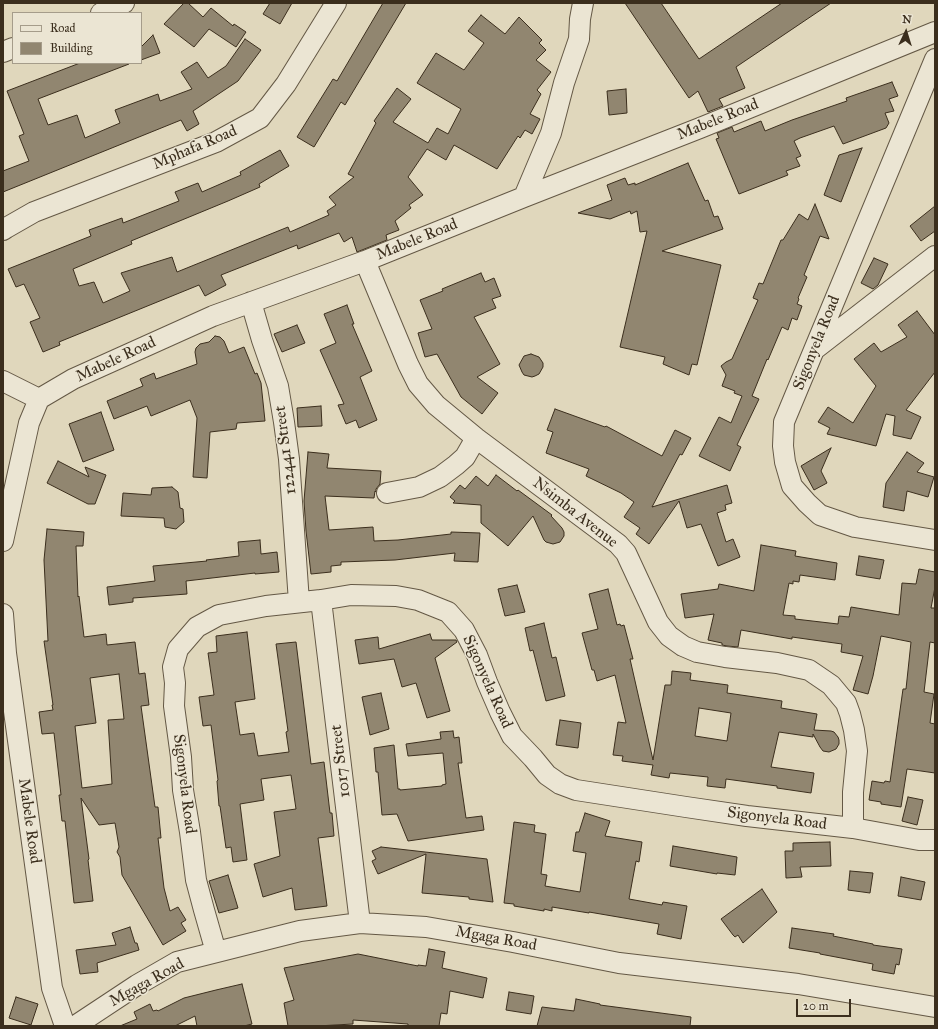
<!DOCTYPE html>
<style>
body{margin:0}
#map{position:relative;width:938px;height:1029px;overflow:hidden;background:#e0d7bc;font-family:"IM FELL Great Primer",serif}
canvas{display:block}
.frame{position:absolute;inset:0;border:4px solid #3b2e1d;pointer-events:none}
.legend{position:absolute;left:12px;top:12px;width:130px;height:52px;box-sizing:border-box;background:#ebe5d3;border:1px solid #a59c8a;margin:0;padding:5px 7px;list-style:none;font-size:12px;color:#3b2e1d}
.legend li{display:flex;align-items:center;gap:8px;height:20px}
.legend b{width:20px;border:1px solid #a59c8a}
.north{position:absolute;left:886px;top:12px;width:40px;height:40px;-webkit-text-stroke:3px #ebe5d3;paint-order:stroke;rotate:4deg;font-size:11px;font-weight:700;line-height:16px;text-align:center;color:#3b2e1d}
.north::after{content:'';display:block;margin:auto;width:14px;height:18px;background:#3b2e1d;clip-path:polygon(50% 0,100% 100%,50% 72%,0 100%)}
.scale{position:absolute;left:796px;top:999px;width:55px;height:18px;box-sizing:border-box;border:2px solid #3b2e1d;border-top:0;padding-left:5px;font-size:12px;line-height:14px;white-space:nowrap;color:#3b2e1d;-webkit-text-stroke:3px #ebe5d3;paint-order:stroke}
</style>
<div id="map">
<canvas width="938" height="1029"></canvas>
<div class="frame"></div>
<ul class="legend">
<li><b style="height:5px;background:#ebe5d3"></b>Road</li>
<li><b style="height:11px;background:#918670"></b>Building</li>
</ul>
<div class="north">N</div>
<div class="scale">20 m</div>
</div>
<script>
const ctx = document.querySelector('canvas').getContext('2d');
ctx.lineJoin = 'round';
function paint(path, color) {
  ctx.fillStyle = color;
  ctx.fill(path, 'evenodd');
}
function shape(rows) {
  const path = new Path2D();
  for (const r of rows) {
    path.moveTo(r[0], r[1]);
    for (let i = 2; i < r.length; i += 2) path.lineTo(r[i], r[i + 1]);
  }
  return path;
}
function stroke(path, color, width, dash) {
  ctx.strokeStyle = color;
  ctx.lineWidth = width;
  ctx.lineCap = dash ? 'butt' : 'round';
  ctx.setLineDash(dash || []);
  ctx.stroke(path);
}
function drawText(font, color, halo, rows, align = 'center') {
  ctx.font = font + ' "IM FELL Great Primer",serif';
  ctx.lineWidth = 3;
  ctx.setLineDash([]);
  ctx.textBaseline = 'middle';
  ctx.strokeStyle = halo;
  ctx.fillStyle = color;
  for (const [text, x, y, turn = 0] of rows) {
    ctx.save();
    ctx.translate(x, y);
    ctx.rotate((+turn || 0) * Math.PI / 180);
    ctx.textAlign = isNaN(turn) ? turn : align;
    if (halo) ctx.strokeText(text, 0, 0);
    ctx.fillText(text, 0, 0);
    ctx.restore();
  }
}
const building = shape([
 [184,3,188,3,203,17,211,8,233,26,234,24,246,32,236,47,209,29,194,47,164,24,184,3],
 [270,3,292,3,280,24,263,14,270,3],
 [383,3,406,3,345,105,341,102,314,147,297,137,333,79,337,81,383,3],
 [625,3,661,3,699,59,782,3,831,3,736,67,745,88,719,99,723,106,708,112,698,91,689,98,625,3],
 [481,15,505,34,519,17,542,40,539,43,546,50,536,60,551,72,537,90,541,94,530,114,540,119,532,134,525,130,520,138,518,136,497,169,454,145,446,160,427,149,408,177,423,195,409,205,411,208,395,221,399,230,386,235,387,240,357,252,352,237,344,242,339,233,298,249,297,245,221,275,226,285,205,296,199,285,59,342,60,345,43,352,30,322,40,318,24,284,16,287,8,269,91,236,89,230,122,218,123,223,179,201,175,192,198,183,202,192,241,175,240,172,280,150,289,166,259,184,260,187,228,201,131,241,132,244,73,269,79,286,94,282,103,303,130,291,121,273,172,257,177,272,288,227,290,232,329,215,327,211,336,205,329,197,354,177,348,174,376,123,374,121,397,88,411,99,393,122,428,143,437,128,448,134,461,109,417,83,436,53,464,70,484,43,468,31,481,15],
 [153,35,160,53,141,60,141,47,153,35],
 [245,39,261,50,238,81,193,111,199,124,187,131,181,120,3,192,3,171,29,161,19,136,24,134,7,91,80,63,129,63,129,64,38,99,48,125,77,115,85,138,120,123,115,110,158,94,160,101,192,89,181,72,197,62,208,78,226,66,245,39],
 [892,82,898,96,889,99,894,111,885,113,889,123,886,128,843,144,834,126,800,138,794,141,801,156,796,158,800,166,786,171,788,175,739,194,716,139,719,138,717,133,732,127,734,132,761,121,765,131,792,120,847,101,846,98,892,82],
 [626,89,627,113,609,115,607,91,626,89],
 [862,148,841,202,824,195,839,155,862,148],
 [688,163,705,201,708,200,714,217,718,216,723,229,662,251,721,265,697,365,692,364,689,375,663,364,665,357,620,347,647,231,640,232,637,211,631,214,630,211,610,219,578,213,612,200,607,185,625,178,628,185,635,183,635,185,688,163],
 [815,204,829,239,820,236,804,275,807,277,798,298,799,299,797,304,802,306,797,320,792,318,788,330,782,327,768,360,767,359,752,396,759,399,737,445,741,447,730,471,699,456,719,417,731,423,742,396,734,393,735,391,722,386,726,375,721,366,726,362,732,359,758,300,753,298,759,283,763,284,781,240,783,240,799,214,808,220,815,204],
 [935,206,935,231,921,241,910,226,935,206],
 [874,258,888,264,878,285,873,289,861,283,874,258],
 [481,273,485,282,494,278,501,296,492,299,496,308,474,317,500,364,477,377,498,393,482,414,461,397,437,354,425,357,418,333,432,329,420,300,443,291,442,289,481,273],
 [347,305,354,324,352,324,372,371,360,377,377,420,359,428,356,420,346,424,338,405,344,404,320,350,336,343,324,314,347,305],
 [917,311,935,335,935,372,906,410,921,417,911,439,893,435,895,416,886,414,876,446,827,434,830,428,818,422,828,407,853,423,876,386,854,359,874,343,881,352,907,337,898,325,917,311],
 [297,325,305,343,282,352,274,334,297,325],
 [215,336,220,337,224,341,229,353,244,347,255,374,257,373,261,383,265,421,237,423,236,429,210,432,207,478,193,477,197,418,190,400,151,416,147,406,114,419,107,401,143,386,140,379,154,373,156,379,197,364,195,352,196,348,200,344,209,342,215,336],
 [531,354,539,357,543,363,543,367,539,374,535,376,532,377,524,375,522,372,519,365,524,356,531,354],
 [321,406,322,426,298,427,297,408,321,406],
 [555,409,605,427,606,426,662,456,675,430,691,438,682,455,680,454,652,507,727,485,732,503,725,505,726,510,717,513,726,542,733,539,740,557,718,566,701,524,687,528,679,501,649,544,636,534,640,528,624,517,634,502,621,493,586,476,589,469,546,453,553,432,547,430,555,409],
 [101,412,114,450,83,462,69,424,101,412],
 [831,448,821,471,827,483,814,490,801,466,831,448],
 [308,452,329,454,327,468,381,471,380,484,376,489,376,492,375,491,374,498,325,496,329,530,373,527,374,541,398,540,451,534,451,532,480,533,478,562,454,561,455,553,395,560,341,562,341,565,331,566,331,572,311,574,306,531,304,501,308,452],
 [907,452,924,463,917,472,934,477,928,497,907,491,904,511,883,507,886,483,907,452],
 [58,461,89,477,85,467,106,475,95,504,88,504,47,483,58,461],
 [496,475,517,491,518,490,552,515,551,516,562,528,564,532,564,536,560,542,553,544,546,542,544,540,533,516,508,546,481,523,481,505,453,503,455,501,450,497,460,485,465,489,476,476,488,486,496,475],
 [172,487,178,492,180,508,183,509,184,522,176,529,165,527,164,518,121,516,123,493,151,495,152,488,172,487],
 [47,529,84,532,83,546,76,546,78,597,79,596,84,637,106,634,107,645,135,642,139,674,145,673,149,705,141,706,155,807,158,807,161,838,158,838,164,888,170,911,178,907,186,920,181,923,186,931,163,945,122,875,120,857,117,852,119,847,115,823,99,825,81,798,89,859,88,860,93,901,74,903,65,821,62,821,59,795,61,795,54,733,42,734,39,712,53,710,52,705,53,705,44,641,48,641,44,560,47,529],
 [119,674,124,719,108,720,112,784,82,788,75,726,96,723,90,678,119,674],
 [260,540,261,554,277,552,279,572,255,574,255,573,186,581,187,594,133,598,133,602,109,605,107,587,155,581,153,566,207,561,206,560,239,556,238,542,260,540],
 [761,545,796,551,795,556,837,563,835,580,800,575,799,582,793,581,793,584,789,583,783,615,795,616,795,619,838,624,839,616,849,617,851,607,899,615,902,583,916,584,919,569,935,572,935,587,931,608,935,608,935,643,930,642,924,692,934,694,930,723,935,724,935,773,907,769,901,807,881,804,881,802,869,800,872,781,884,783,885,781,890,782,903,689,906,689,911,642,881,636,873,676,868,694,853,690,863,656,841,652,842,644,792,637,792,639,741,630,738,647,727,646,722,645,722,643,708,640,714,614,685,618,681,594,718,589,719,584,754,591,761,545],
 [859,556,884,560,880,579,856,575,859,556],
 [517,585,525,612,505,616,498,589,517,585],
 [608,589,617,625,620,624,621,626,624,625,633,659,630,659,653,760,665,685,671,685,672,671,691,673,690,680,728,685,727,693,782,701,781,708,817,714,814,730,831,731,834,732,838,737,839,740,839,744,836,749,829,752,823,751,820,747,813,734,813,737,779,732,771,767,814,773,811,793,777,788,777,786,726,779,725,788,707,786,708,777,670,773,669,778,651,775,653,765,622,761,623,756,613,755,618,722,626,723,615,675,597,681,594,670,592,670,582,633,598,629,589,594,608,589],
 [699,708,731,713,727,741,695,736,699,708],
 [544,623,552,658,556,657,565,696,546,701,533,650,530,651,525,628,544,623],
 [247,632,255,699,235,702,240,735,254,733,258,756,289,752,286,732,288,731,276,644,296,642,311,764,324,762,330,813,332,813,334,836,318,838,327,906,295,910,292,888,263,897,254,864,280,856,274,812,296,809,291,775,261,779,264,800,240,804,247,860,233,862,231,847,226,848,220,806,219,806,217,781,218,780,211,725,203,726,199,697,214,695,208,653,217,652,216,636,247,632],
 [430,634,432,640,456,640,457,642,435,658,450,711,427,718,416,683,402,687,394,659,359,664,355,640,378,637,379,649,430,634],
 [381,693,389,729,370,735,362,697,381,693],
 [560,720,581,723,578,748,556,745,560,720],
 [453,731,454,738,459,737,462,763,458,763,466,818,482,816,484,830,408,841,397,814,382,815,378,772,376,772,374,748,394,745,398,789,400,789,400,790,442,786,442,785,446,784,443,753,408,756,406,744,441,739,440,732,453,731],
 [908,797,923,800,917,825,902,821,908,797],
 [585,813,610,821,605,836,642,842,639,862,636,861,629,899,662,905,663,902,687,906,681,939,657,934,659,924,589,912,589,913,552,907,552,911,544,909,544,911,514,906,514,904,504,903,514,822,535,825,534,832,546,834,541,874,547,875,545,886,580,892,586,853,573,851,576,832,579,832,585,813],
 [830,842,831,866,800,867,802,877,786,878,785,851,793,851,793,843,830,842],
 [673,846,737,857,735,875,717,873,717,874,670,866,673,846],
 [381,847,487,859,493,902,469,899,469,897,422,893,426,854,378,874,372,861,376,859,372,851,381,847],
 [850,871,873,873,870,893,848,890,850,871],
 [228,875,238,908,219,913,209,881,228,875],
 [901,877,925,882,921,900,898,896,901,877],
 [762,889,777,912,743,943,738,935,735,937,733,935,721,919,762,889],
 [130,927,135,943,137,943,139,950,97,963,98,972,80,974,76,950,116,945,112,933,130,927],
 [792,928,834,934,833,936,873,944,873,945,902,949,899,965,896,964,894,974,872,970,873,964,820,954,820,953,789,948,792,928],
 [429,949,445,952,442,968,487,978,483,998,450,991,447,1014,441,1013,439,1026,408,1026,408,1024,353,1020,353,1024,317,1026,288,1026,284,1003,294,1000,284,968,358,954,418,966,418,965,426,966,429,949],
 [242,984,252,1024,244,1026,197,1026,195,1016,175,1026,120,1026,137,1019,134,1012,150,1004,153,1011,157,1010,158,1011,184,998,216,990,242,984],
 [509,992,534,996,531,1014,506,1010,509,992],
 [16,997,38,1004,31,1025,9,1018,16,997],
 [576,999,600,1004,600,1005,691,1017,690,1026,537,1026,542,1007,574,1011,576,999]
]);
const street = shape([
 [101,13,124,3],
 [3,52,13,48],
 [935,59,784,422,783,446,785,462,792,486,807,503,820,515,855,527,935,540],
 [524,197,551,133,564,83,579,39,580,19,583,3],
 [3,230,6,228,34,212,216,142,260,118,286,84,336,3],
 [365,261,408,364,418,384,436,405,476,438,618,544,626,553,658,622,669,636,683,646,697,652,725,657,777,663,809,670,831,685,846,703,850,714,854,730,857,751,853,792,853,828],
 [251,302,262,340,278,386,284,422,289,459,299,602],
 [815,349,935,256],
 [3,381,39,399],
 [387,493,419,487,440,477,456,465,465,457,476,438],
 [3,541,29,423,39,399,73,379,213,316,365,261,524,197,700,128,935,32],
 [321,600,360,923],
 [3,614,6,653,52,988,65,1026],
 [216,952,204,910,196,880,190,832,183,790,181,757,174,706,175,683,173,667,178,649,197,627,219,615,266,606,321,600,351,595,396,596,418,600,448,612,464,630,477,655,487,682,500,712,512,736,533,758,547,775,560,784,576,790,686,807,747,816,853,828,919,840,935,840],
 [75,1026,137,985,177,962,300,931,360,923,426,927,513,942,619,963,798,984,935,1007]
]);
const streetNames = [
 ["Mabele Road",718,120,-22],
 ["Mphafa Road",195,148,-23],
 ["Mabele Road",417,240,-22],
 ["Sigonyela Road",817,343,-68],
 ["Mabele Road",116,360,-25],
 ["122441 Street",286,450,-97],
 ["Nsimba Avenue",575,513,38],
 ["Sigonyela Road",487,682,66],
 ["1017 Street",341,761,-97],
 ["Sigonyela Road",184,784,83],
 ["Sigonyela Road",777,819,7],
 ["Mabele Road",29,821,82],
 ["Mgaga Road",496,939,10],
 ["Mgaga Road",147,983,-29]
];
paint(building, '#918670');
stroke(building, '#3b2e1d', 1);
stroke(street, '#645845', 22);
stroke(street, '#ebe5d3', 20);
drawText('16px', '#3b2e1d', '#ebe5d3', streetNames);
</script>
